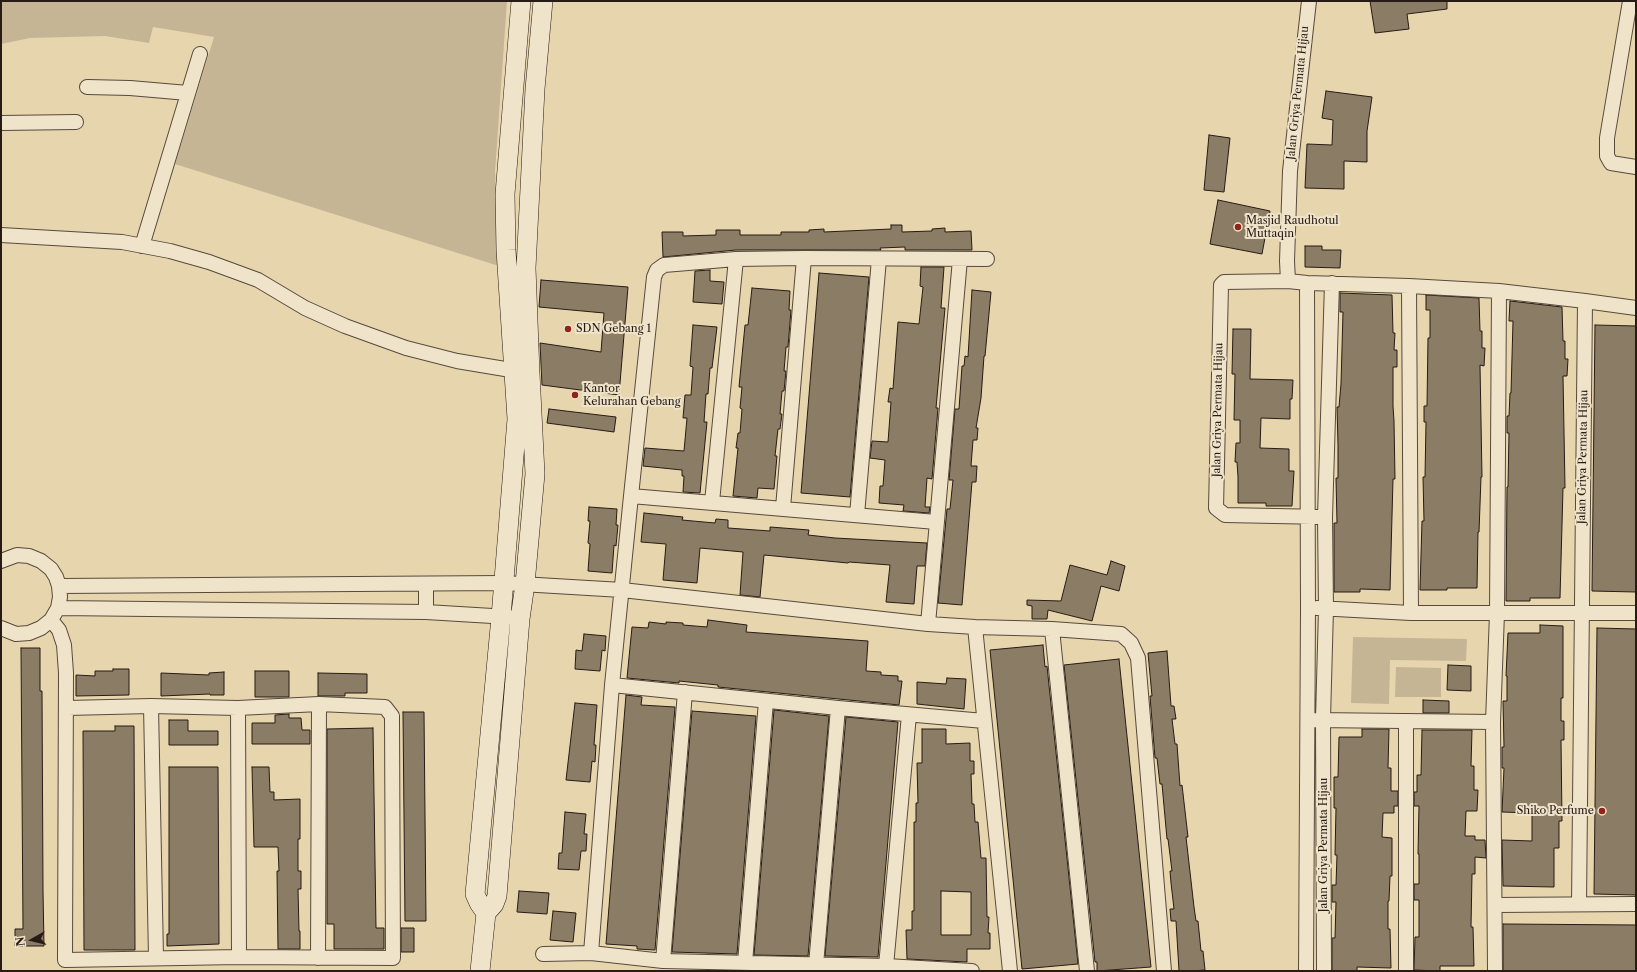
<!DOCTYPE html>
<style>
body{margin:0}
#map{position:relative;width:1637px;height:972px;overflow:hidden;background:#e7d5ae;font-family:"Libre Caslon Text",serif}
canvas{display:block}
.frame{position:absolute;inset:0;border:2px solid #271b15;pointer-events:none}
.north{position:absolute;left:12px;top:920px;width:40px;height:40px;-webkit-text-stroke:3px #efe4ca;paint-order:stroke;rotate:262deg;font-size:11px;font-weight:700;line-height:16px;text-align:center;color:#271b15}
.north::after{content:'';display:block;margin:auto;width:14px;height:18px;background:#271b15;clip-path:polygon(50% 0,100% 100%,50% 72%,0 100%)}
</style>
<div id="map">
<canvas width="1637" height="972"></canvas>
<div class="frame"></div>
<div class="north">N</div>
</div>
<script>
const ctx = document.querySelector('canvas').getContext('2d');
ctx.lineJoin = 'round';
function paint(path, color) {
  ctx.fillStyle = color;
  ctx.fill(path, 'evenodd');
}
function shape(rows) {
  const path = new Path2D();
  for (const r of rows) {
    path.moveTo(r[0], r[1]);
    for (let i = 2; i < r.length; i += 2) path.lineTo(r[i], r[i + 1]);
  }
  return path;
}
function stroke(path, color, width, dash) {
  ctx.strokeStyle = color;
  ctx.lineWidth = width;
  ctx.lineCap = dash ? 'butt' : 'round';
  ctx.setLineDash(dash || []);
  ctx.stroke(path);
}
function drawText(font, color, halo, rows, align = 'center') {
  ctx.font = font + ' "Libre Caslon Text",serif';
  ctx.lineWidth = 4;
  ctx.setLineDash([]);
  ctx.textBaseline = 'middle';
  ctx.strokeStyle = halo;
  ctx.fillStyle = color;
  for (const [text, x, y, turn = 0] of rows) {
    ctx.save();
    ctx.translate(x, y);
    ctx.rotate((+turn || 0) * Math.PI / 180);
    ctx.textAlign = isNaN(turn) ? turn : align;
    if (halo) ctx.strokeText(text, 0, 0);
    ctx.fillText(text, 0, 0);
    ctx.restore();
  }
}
const green = shape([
 [1,1,507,1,495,172,499,266,175,164,214,37,153,27,149,43,105,36,30,38,1,44],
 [1353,637,1467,639,1466,661,1390,660,1389,704,1351,703],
 [1396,667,1441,668,1441,697,1395,697]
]);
const building = shape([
 [1370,1,1447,1,1447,9,1407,14,1409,29,1375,33,1370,1],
 [1326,91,1372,97,1367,131,1367,162,1344,161,1344,189,1305,188,1307,144,1332,145,1333,120,1322,118,1326,91],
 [1209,135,1230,138,1224,192,1204,190,1209,135],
 [1218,200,1270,211,1262,254,1210,244,1218,200],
 [891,225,902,225,902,232,932,231,932,229,945,228,945,232,971,231,972,250,905,250,905,247,880,248,881,250,736,250,663,257,662,232,683,232,683,236,716,235,716,230,740,230,740,235,781,235,781,232,809,232,809,230,824,229,824,232,891,229,891,225],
 [1305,246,1322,246,1322,250,1341,250,1340,268,1305,267,1305,246],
 [921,267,944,267,941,308,945,308,936,408,938,408,932,479,927,478,925,507,930,507,929,513,903,511,904,505,879,503,880,486,883,486,885,460,870,458,872,441,888,442,891,402,888,402,890,388,893,389,898,322,919,324,923,287,920,286,921,267],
 [710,270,710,281,724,282,722,304,693,302,695,271,710,270],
 [819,273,869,277,850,497,801,493,819,273],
 [541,280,628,287,619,395,542,385,540,343,601,352,604,313,539,307,541,280],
 [752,288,790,291,789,310,791,310,788,347,786,347,784,371,786,371,784,391,782,391,780,414,782,414,780,429,778,429,775,456,777,456,774,489,758,488,757,498,733,496,738,448,736,448,738,433,740,433,742,409,740,408,742,387,739,387,745,325,748,325,752,288],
 [972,290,991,292,985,356,984,356,981,398,976,428,978,428,977,440,973,440,971,466,977,466,976,482,972,482,962,605,938,603,947,509,950,509,953,480,949,480,955,409,959,409,962,366,964,366,965,356,968,357,972,290],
 [1340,293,1392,295,1393,333,1395,333,1394,350,1397,350,1397,367,1393,367,1393,406,1394,421,1395,479,1393,479,1390,590,1360,589,1360,592,1334,592,1334,523,1337,523,1336,478,1338,478,1338,445,1337,407,1339,407,1341,384,1343,312,1340,312,1340,293],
 [1426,295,1479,298,1480,331,1482,331,1482,348,1485,348,1484,366,1480,365,1482,477,1481,477,1479,532,1478,532,1477,588,1447,588,1447,590,1420,590,1422,521,1424,521,1423,477,1425,477,1426,422,1424,422,1424,406,1427,406,1428,338,1430,338,1430,310,1426,310,1426,295],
 [1510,301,1562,307,1563,341,1565,341,1565,359,1568,359,1567,376,1563,376,1565,488,1563,488,1560,598,1530,598,1530,601,1506,601,1507,487,1508,487,1509,433,1507,433,1507,416,1509,416,1510,393,1511,393,1513,321,1509,321,1510,301],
 [693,325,717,327,712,368,710,368,708,394,706,394,704,422,707,422,700,493,683,492,684,476,682,476,682,470,643,466,645,448,684,451,687,418,683,418,685,395,691,395,693,367,690,366,693,325],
 [1595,325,1636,326,1636,592,1592,591,1595,325],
 [1233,329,1251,329,1250,379,1293,380,1292,399,1290,399,1290,419,1261,418,1260,448,1289,449,1289,471,1294,471,1292,506,1266,506,1266,503,1238,503,1238,477,1237,462,1235,462,1236,443,1240,443,1240,420,1234,420,1235,374,1232,374,1233,329],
 [549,409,616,417,614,432,547,423,549,409],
 [589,507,617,509,616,525,618,525,616,546,614,545,612,573,588,571,590,544,588,543,590,521,588,521,589,507],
 [644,513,683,517,682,520,715,523,716,519,728,520,728,528,770,531,770,527,809,530,808,535,835,538,927,543,925,566,917,566,914,604,886,602,890,565,849,562,848,563,764,555,760,597,740,595,743,552,700,548,697,583,663,580,666,544,641,542,644,513],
 [1111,561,1125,566,1119,591,1101,586,1092,621,1048,610,1047,619,1032,619,1032,606,1027,605,1027,600,1061,601,1070,565,1107,575,1111,561],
 [708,620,747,625,746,632,868,641,866,671,881,672,881,675,898,676,898,681,902,681,899,705,718,687,718,685,679,681,679,683,627,678,632,627,648,628,649,622,666,624,666,622,683,623,683,625,707,627,708,620],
 [1540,625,1563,626,1563,698,1561,698,1561,721,1564,721,1564,740,1561,740,1562,821,1559,821,1559,848,1554,848,1554,887,1503,886,1502,840,1532,841,1532,813,1502,812,1504,768,1502,768,1502,747,1504,747,1503,701,1507,701,1507,676,1506,676,1508,633,1540,633,1540,625],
 [1597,628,1636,629,1636,895,1594,894,1597,628],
 [584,634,606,636,605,651,602,650,600,671,575,669,576,650,582,651,584,634],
 [1043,645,1045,667,1047,666,1078,964,1022,969,990,650,1043,645],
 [21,648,40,648,40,691,42,691,43,891,44,946,15,946,15,929,23,929,21,648],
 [1167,651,1171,706,1174,706,1176,719,1172,719,1175,744,1177,744,1180,786,1182,785,1188,837,1186,837,1194,907,1196,921,1198,921,1201,951,1203,951,1205,970,1191,971,1179,971,1176,921,1171,921,1170,909,1174,909,1171,883,1170,871,1172,871,1168,839,1167,839,1162,784,1160,784,1157,758,1155,758,1150,696,1152,696,1148,653,1167,651],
 [1119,659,1151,967,1097,971,1097,962,1095,962,1064,665,1119,659],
 [1448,665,1471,666,1471,691,1447,690,1448,665],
 [113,669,129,669,129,695,76,696,76,675,95,676,95,671,113,671,113,669],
 [255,671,289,671,289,697,255,697,255,671],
 [224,672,224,695,210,695,210,694,161,696,161,673,209,675,209,673,224,672],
 [318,673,367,674,367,693,345,693,345,696,318,696,318,673],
 [947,678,966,679,964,709,917,704,917,682,946,684,947,678],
 [626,695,642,697,641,705,675,707,655,950,637,949,637,946,606,944,626,695],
 [1423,700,1449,701,1449,713,1423,713,1423,700],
 [575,703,597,705,594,745,596,745,595,762,592,761,590,782,566,780,575,703],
 [774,710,829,716,808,956,754,955,774,710],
 [692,711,756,716,737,954,672,952,692,711],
 [403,712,424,712,426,921,405,921,403,712],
 [289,714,289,718,301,718,302,730,310,730,310,744,252,744,252,723,275,723,275,715,289,714],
 [846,717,898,722,878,957,825,956,846,717],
 [169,720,188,720,188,731,218,731,218,745,169,745,169,720],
 [115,726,134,726,135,950,84,950,83,731,115,731,115,726],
 [373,728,376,928,384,928,384,949,334,949,334,924,327,924,327,729,373,728],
 [922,729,946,729,946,744,970,743,970,761,974,761,974,774,971,774,972,804,974,804,975,822,978,822,981,858,986,858,987,917,989,917,988,933,990,933,990,949,967,949,967,962,907,959,906,930,912,930,912,911,914,911,914,822,916,822,916,803,918,803,917,763,922,763,922,729],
 [941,891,971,892,971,935,941,935,941,891],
 [1362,729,1389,729,1388,768,1391,768,1391,791,1398,791,1398,806,1394,806,1394,813,1383,813,1382,837,1392,838,1392,876,1390,876,1389,901,1388,901,1388,929,1390,929,1391,968,1357,967,1357,971,1332,971,1332,938,1335,938,1336,902,1332,902,1332,885,1336,885,1337,855,1335,855,1336,808,1334,808,1334,777,1338,777,1339,737,1362,737,1362,729],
 [1422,730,1472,730,1471,766,1474,766,1474,790,1478,790,1477,811,1466,811,1465,836,1475,836,1475,840,1485,840,1486,858,1475,857,1475,874,1472,874,1471,927,1473,927,1474,966,1440,966,1440,971,1414,970,1415,937,1419,937,1419,900,1414,900,1414,884,1419,884,1419,854,1418,854,1419,806,1414,806,1414,792,1417,792,1417,775,1421,775,1422,730],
 [169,767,218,767,219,944,167,946,167,934,169,934,169,767],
 [252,767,269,767,270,792,274,792,274,800,300,799,300,839,298,839,298,871,301,871,301,889,298,889,299,931,300,931,300,949,278,949,277,871,279,871,278,847,254,847,252,767],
 [565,812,586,814,584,834,587,834,586,851,581,851,579,870,558,869,559,853,562,853,565,812],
 [519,891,549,893,547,914,517,912,519,891],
 [553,911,576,913,573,942,550,940,553,911],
 [1503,924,1636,925,1636,971,1503,971,1503,924],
 [401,928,414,928,414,952,401,952,401,928]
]);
const street = shape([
 [1630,1,1607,138,1607,156,1611,163,1636,167],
 [87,87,130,88,188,93],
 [1,123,76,122],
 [1,235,122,242,170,251,209,262,258,280,305,308,345,326,406,348,457,361,523,372],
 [142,246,200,54],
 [1288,281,1287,261,1290,171,1309,1],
 [1409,286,1411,613],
 [1585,301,1636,308],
 [631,496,654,277,657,270,664,265,736,259,804,258,987,259],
 [712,502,736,259],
 [783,508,804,258],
 [857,515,879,259],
 [1325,517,1225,515,1216,508,1221,285,1224,282,1288,281,1307,283,1409,286,1499,291,1585,301,1579,904],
 [1,561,17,555,29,556,41,561,51,569,56,577,59,586,60,597,58,608,51,620,41,628,29,633,16,634,1,628],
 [426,584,426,612],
 [59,586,504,583,622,590,928,624,975,627,1052,629,1121,634,1131,643,1138,658,1164,971],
 [58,608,426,612,509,617],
 [1317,608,1411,613,1636,613],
 [51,620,59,630,64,645,66,673,65,960,239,957,393,958,392,716,385,707,319,704,238,708,151,706,67,708],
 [928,624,960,259],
 [975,627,1010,971],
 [1052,629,1087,971],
 [612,685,838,708,984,721],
 [151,706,156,958],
 [238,708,239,957],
 [1314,720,1493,722],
 [1495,905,1636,904],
 [591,953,612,685,631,496,936,522],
 [543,954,591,953,663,961,886,966,972,971],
 [318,958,319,704],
 [663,961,685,692],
 [745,963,766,701],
 [816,965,838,708],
 [886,966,909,715],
 [1306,971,1308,608,1307,283],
 [1324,971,1323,719,1326,609,1325,517,1332,283],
 [1406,971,1406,721],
 [1495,971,1493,722,1497,613,1499,291]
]);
const secondary = shape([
 [486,913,479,903,475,894,501,617,517,419,506,250,505,194,521,1],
 [480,971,486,913,494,904,497,896,520,619,525,584,535,474,530,373,526,268,535,89,543,1]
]);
const markers = [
 [1238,227,4,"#8f2418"],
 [568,329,4,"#8f2418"],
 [575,395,4,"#8f2418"],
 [1602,811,4,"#8f2418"]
];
const streetNames = [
 ["Jalan Griya Permata Hijau",1298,93,-84],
 ["Jalan Griya Permata Hijau",1218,410,-89],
 ["Jalan Griya Permata Hijau",1583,457,-89],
 ["Jalan Griya Permata Hijau",1324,845,-90]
];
const poiNames = [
 ["Masjid Raudhotul",1246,221],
 ["Muttaqin",1246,234],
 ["SDN Gebang 1",576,329],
 ["Kantor",583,389],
 ["Kelurahan Gebang",583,402],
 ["Shiko Perfume",1594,811,"right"]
];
paint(green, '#c6b594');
paint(building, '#8b7c65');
stroke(building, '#271b15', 1);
stroke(street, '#574a3b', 16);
stroke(secondary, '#271b15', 20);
stroke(street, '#efe4ca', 14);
stroke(secondary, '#efe4ca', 19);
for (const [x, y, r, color] of markers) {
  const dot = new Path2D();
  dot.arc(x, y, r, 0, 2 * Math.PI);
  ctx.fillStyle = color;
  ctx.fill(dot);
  stroke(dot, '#efe4ca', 1.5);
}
drawText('11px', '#271b15', '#efe4ca', streetNames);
drawText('11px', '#271b15', '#efe4ca', poiNames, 'left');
</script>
